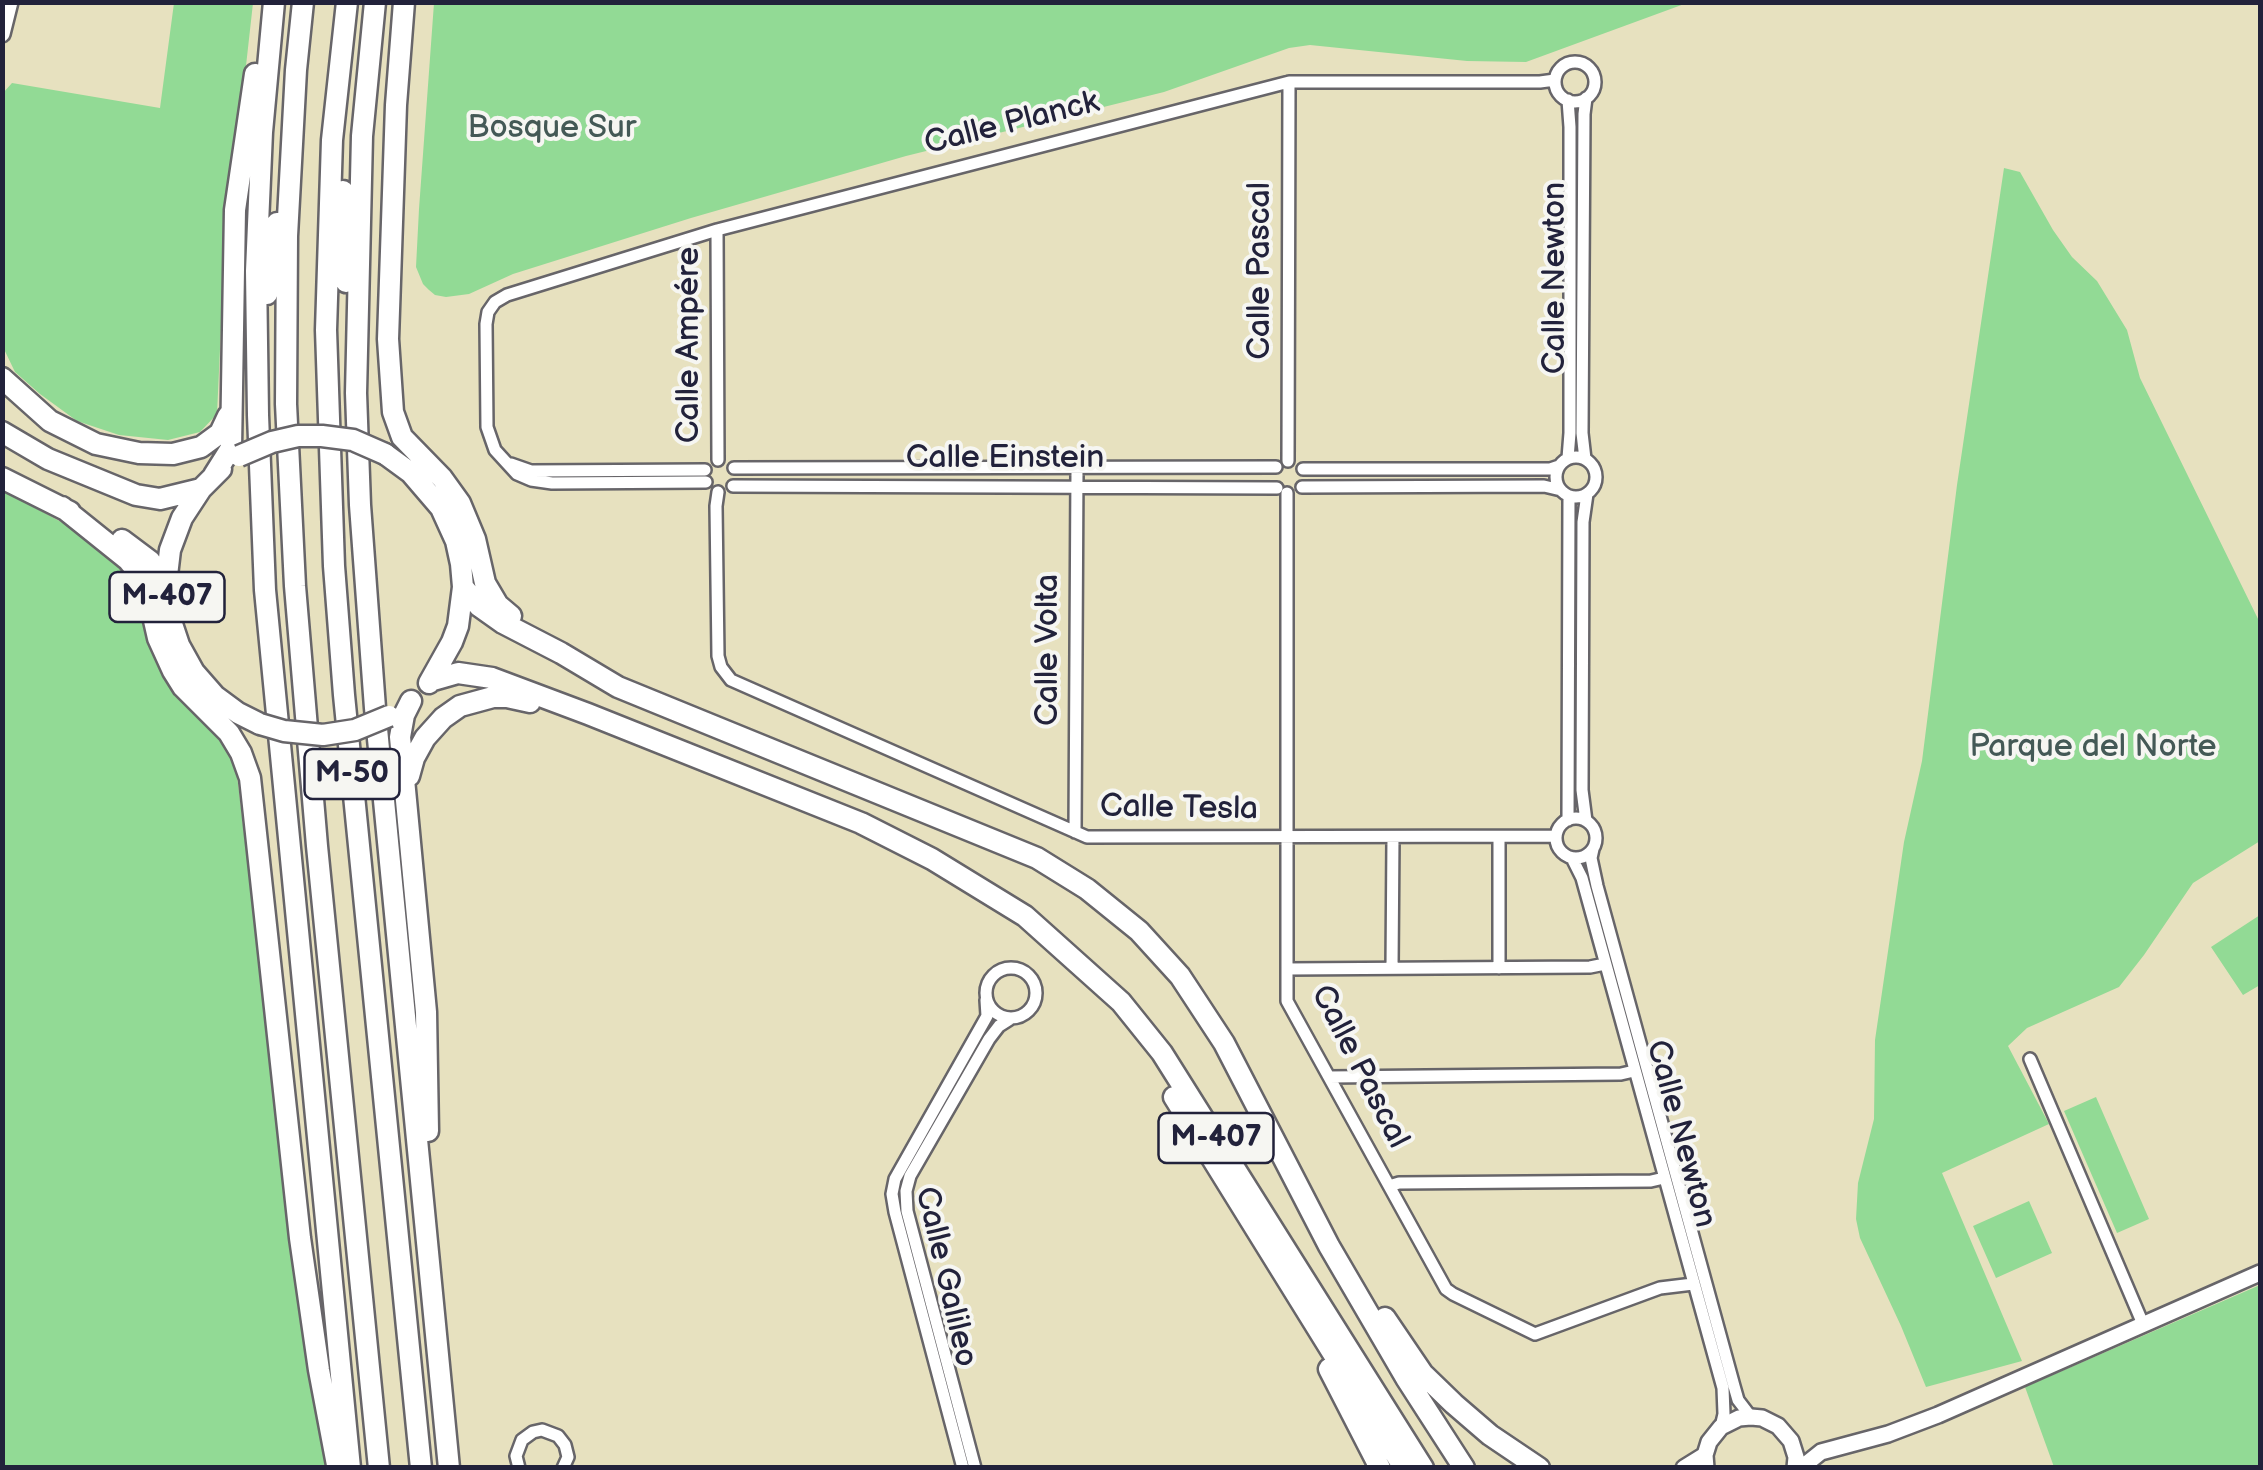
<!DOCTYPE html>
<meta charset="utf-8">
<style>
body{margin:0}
#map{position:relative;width:2263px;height:1470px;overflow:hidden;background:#e7e1bf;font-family:"Balsamiq Sans",sans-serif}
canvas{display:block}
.frame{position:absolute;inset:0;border:5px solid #22223b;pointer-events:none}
</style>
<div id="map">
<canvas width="2263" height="1470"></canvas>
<div class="frame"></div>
</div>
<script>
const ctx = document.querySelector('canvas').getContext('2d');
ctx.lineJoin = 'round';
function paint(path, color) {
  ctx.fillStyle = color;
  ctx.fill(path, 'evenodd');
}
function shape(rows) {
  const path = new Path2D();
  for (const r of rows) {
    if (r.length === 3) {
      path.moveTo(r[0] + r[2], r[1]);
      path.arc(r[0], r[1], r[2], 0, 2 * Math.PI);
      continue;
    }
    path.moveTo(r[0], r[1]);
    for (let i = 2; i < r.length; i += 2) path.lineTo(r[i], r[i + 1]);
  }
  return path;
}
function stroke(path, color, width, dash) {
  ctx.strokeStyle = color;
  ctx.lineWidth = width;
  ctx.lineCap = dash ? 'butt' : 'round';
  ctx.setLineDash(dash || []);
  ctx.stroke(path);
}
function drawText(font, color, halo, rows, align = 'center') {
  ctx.font = font + ' "Balsamiq Sans",sans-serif';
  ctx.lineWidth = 8;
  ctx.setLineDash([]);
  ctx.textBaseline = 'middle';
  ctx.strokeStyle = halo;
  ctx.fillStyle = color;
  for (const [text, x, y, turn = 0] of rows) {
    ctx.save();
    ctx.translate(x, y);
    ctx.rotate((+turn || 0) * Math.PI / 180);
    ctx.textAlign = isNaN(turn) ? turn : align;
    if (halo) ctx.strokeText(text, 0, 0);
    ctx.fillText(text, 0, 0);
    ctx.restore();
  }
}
const green = shape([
 [174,3,253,3,224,263,217,414,200,432,168,440,119,435,77,421,40,394,15,372,3,347,3,93,12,83,160,108],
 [434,3,434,2,1687,3,1526,62,1467,61,1310,45,1289,48,1164,92,906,156,691,218,513,274,469,294,446,297,435,295,429,290,423,284,416,267,419,209],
 [2004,168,2020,172,2053,230,2072,257,2097,281,2127,330,2140,378,2260,623,2260,841,2193,883,2144,955,2119,987,2027,1028,2008,1046,2049,1124,1942,1173,2022,1361,1926,1387,1901,1326,1860,1238,1856,1219,1858,1183,1874,1119,1875,1040,1904,842,1922,761,1957,485],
 [2,490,76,530,115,559,136,588,221,734,236,767,288,1200,331,1467,3,1467],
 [2260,915,2260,985,2243,995,2211,947],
 [2096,1097,2149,1219,2117,1233,2064,1111],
 [2029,1201,2052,1253,1996,1278,1973,1226],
 [2260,1285,2260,1467,2054,1467,2025,1387]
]);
const street = shape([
 [1575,82,20],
 [1568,100,1570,127,1570,433,1568,458],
 [717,230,718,460],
 [1576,477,20],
 [1585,459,1582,433,1584,114,1586,98],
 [1288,461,1289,82],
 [511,464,531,471,705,470],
 [734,468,1276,467],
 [1303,469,1550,469,1559,466],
 [706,482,552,483,531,480,517,474,495,450,487,427,486,324,488,312,495,302,507,295,717,230,1289,82,1540,82,1555,80],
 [733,486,1277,488],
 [1302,487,1544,486,1561,490],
 [718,492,716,506,718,656,721,667,731,680,1087,837,1556,836],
 [1287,493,1287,1001,1446,1289,1453,1294,1535,1334,1660,1288,1693,1284],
 [1576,838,20],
 [1568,820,1569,496],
 [1586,821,1582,790,1583,522,1587,494],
 [1075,832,1077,469],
 [1499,837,1499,968],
 [1593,849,1591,858,1597,886,1734,1386,1738,1400,1751,1417],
 [1572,858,1582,878,1723,1388,1724,1414,1721,1427],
 [1011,993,25],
 [1392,968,1393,837],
 [1287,969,1590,967,1605,964],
 [2030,1059,2143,1324],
 [1329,1077,1621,1074,1634,1071],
 [1389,1186,1399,1183,1651,1181,1664,1178],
 [519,1468,516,1456,522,1440,533,1432,542,1430,558,1436,565,1445,568,1457,563,1468],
 [963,1468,895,1212,892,1194,895,1179,987,1016,986,1000],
 [975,1468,907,1211,906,1191,910,1176,989,1039,999,1026,1010,1019]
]);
const secondary = shape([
 [2,34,10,2],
 [1684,1468,1705,1455],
 [1706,1468,1705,1455,1709,1442,1721,1427,1739,1418,1751,1417,1762,1418,1778,1426,1791,1441,1796,1457,1795,1468],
 [1801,1468,1821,1452,1888,1434,1938,1415,2260,1273]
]);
const highway = shape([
 [274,2,262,132,256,271,258,415,265,590,350,1468],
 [303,2,296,70,287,236,286,404,295,586,317,846,379,1468],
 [347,2,332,140,326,330,334,566,344,695,421,1468],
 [375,2,362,136,356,393,360,505,375,708,449,1468],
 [404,2,396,105,388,339,393,412,402,437,442,478,460,503,475,539,485,583,498,605,511,616],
 [343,191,346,282],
 [267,294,277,223],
 [2,378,50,421,96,444,139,453,173,454,201,447,220,433,228,416],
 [2,432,48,459,136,495,160,499,201,489],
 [385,454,411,473,441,508,456,541,461,564,463,587,458,626,452,642,429,683],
 [221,469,201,489,182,518,170,550,166,584,169,615,179,645,194,672,215,696,238,713,260,724],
 [214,475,231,448,235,210,255,74],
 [2,478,70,512],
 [62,507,128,560,141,576,148,594,158,638,173,671,183,687,229,733,241,753,250,778,300,1238,319,1370,337,1465],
 [122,540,150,561,166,584],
 [463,587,479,606,503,623,561,653,618,687,1037,858,1087,889,1139,931,1180,976,1224,1043,1329,1246,1406,1378,1464,1468],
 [430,681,458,673,492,678,588,714,861,823,932,859,1025,916,1121,1002,1162,1053,1423,1468],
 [411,701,404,715,400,737,426,1012,428,1131],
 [409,776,414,758,425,738,443,718,460,706,493,697,507,697,530,702],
 [1174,1097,1404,1468],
 [1385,1318,1423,1374,1454,1404,1490,1435,1539,1468],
 [1329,1369,1380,1468]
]);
const highwayBridge = shape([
 [239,456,272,442,298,436,322,436,353,440,385,454],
 [260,724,284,731,323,735,355,730,389,716]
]);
const shields = [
 [167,597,115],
 [352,774,95],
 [1216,1138,115]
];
const shieldNames = [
 ["M-407",167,597],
 ["M-50",352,774],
 ["M-407",1216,1138]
];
const streetNames = [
 ["Calle Planck",1012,124,-14],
 ["Calle Pascal",1261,271,-90],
 ["Calle Newton",1556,278,-90],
 ["Calle Ampére",690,345,-90],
 ["Calle Einstein",1005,459],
 ["Calle Volta",1049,650,-90],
 ["Calle Tesla",1179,809,1],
 ["Calle Pascal",1359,1067,63],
 ["Calle Newton",1680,1134,75],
 ["Calle Galileo",945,1277,77]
];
const parkNames = [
 ["Bosque Sur",552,129],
 ["Parque del Norte",2093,748]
];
paint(green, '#92da95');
stroke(street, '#676569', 16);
stroke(secondary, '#676569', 20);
stroke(highway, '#676569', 25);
stroke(street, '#fff', 11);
stroke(secondary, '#fff', 15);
stroke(highway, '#fff', 20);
stroke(highwayBridge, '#676569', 25, []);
stroke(highwayBridge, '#fff', 20);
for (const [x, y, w] of shields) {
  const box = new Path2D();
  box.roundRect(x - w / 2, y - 25, w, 50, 8);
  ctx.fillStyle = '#f6f6f2';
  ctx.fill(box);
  stroke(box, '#22223b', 2.5);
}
drawText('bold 30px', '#22223b', null, shieldNames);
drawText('32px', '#22223b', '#f6f6f2', streetNames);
drawText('32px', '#445956', '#f6f6f2', parkNames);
</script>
